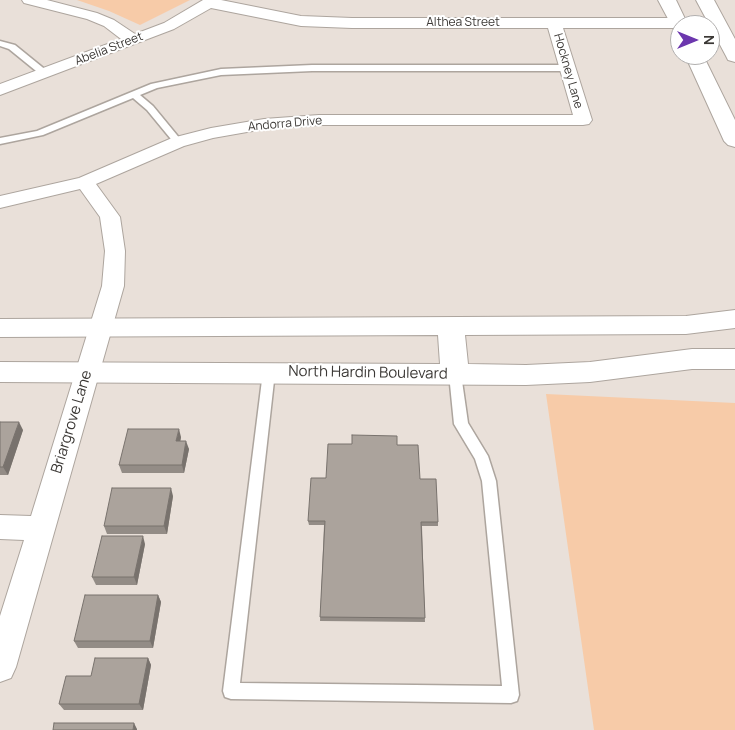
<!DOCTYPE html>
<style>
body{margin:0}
#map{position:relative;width:735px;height:730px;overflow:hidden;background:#e9e0d9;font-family:Manrope,sans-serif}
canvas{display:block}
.north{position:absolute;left:670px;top:15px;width:50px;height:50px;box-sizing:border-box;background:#fff;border:1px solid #b1afae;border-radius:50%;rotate:90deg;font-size:14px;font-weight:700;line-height:20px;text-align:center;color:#3b3835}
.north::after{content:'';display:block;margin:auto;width:18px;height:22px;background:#6c37ae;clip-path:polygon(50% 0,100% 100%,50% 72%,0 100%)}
</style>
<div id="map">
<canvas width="735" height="730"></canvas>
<div class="north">N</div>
</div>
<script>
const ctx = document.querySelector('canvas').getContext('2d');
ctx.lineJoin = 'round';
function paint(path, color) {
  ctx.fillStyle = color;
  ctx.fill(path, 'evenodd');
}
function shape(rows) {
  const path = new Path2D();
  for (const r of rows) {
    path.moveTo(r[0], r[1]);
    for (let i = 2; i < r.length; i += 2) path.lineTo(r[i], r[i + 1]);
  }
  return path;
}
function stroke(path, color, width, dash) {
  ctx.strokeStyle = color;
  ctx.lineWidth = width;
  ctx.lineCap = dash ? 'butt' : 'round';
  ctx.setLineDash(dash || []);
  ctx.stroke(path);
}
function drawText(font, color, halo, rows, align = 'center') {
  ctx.font = font + ' Manrope,sans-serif';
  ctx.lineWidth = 4;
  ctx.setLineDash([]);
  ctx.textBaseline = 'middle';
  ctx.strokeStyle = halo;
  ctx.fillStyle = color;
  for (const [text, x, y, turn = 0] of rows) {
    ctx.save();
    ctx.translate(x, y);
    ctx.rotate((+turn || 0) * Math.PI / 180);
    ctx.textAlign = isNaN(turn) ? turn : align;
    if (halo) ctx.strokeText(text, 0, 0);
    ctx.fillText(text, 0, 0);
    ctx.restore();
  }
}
const green = shape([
 [77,0,190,0,140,25,109,11],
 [546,394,735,403,735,730,594,730]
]);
const lane = shape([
 [0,41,15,45,47,71,47,75,41,75,9,49,0,46,0,41],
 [312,65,567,65,571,68,567,71,312,71,221,75,157,88,140,95,153,106,181,140,181,144,175,144,147,110,133,98,43,135,0,144,0,138,37,131,151,84,221,69,312,65],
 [269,367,273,369,275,372,240,683,502,686,482,481,475,459,454,424,449,374,451,371,455,369,459,371,461,374,468,423,488,456,496,481,519,695,517,701,511,703,231,699,225,697,223,691,263,372,265,369,269,367]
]);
const street = shape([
 [22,0,47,0,97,13,114,20,135,34,164,23,203,0,221,0,301,16,352,18,717,18,722,20,725,23,722,26,717,28,710,28,710,25,680,25,680,28,563,28,592,120,589,124,583,125,319,125,264,129,213,138,184,146,96,184,120,217,125,251,124,286,16,667,11,678,0,682,0,616,24,540,0,539,0,515,31,516,102,286,105,251,100,217,80,189,0,208,0,196,79,178,172,138,211,128,264,119,319,115,573,115,548,28,352,28,301,26,211,8,174,29,0,95,0,84,121,39,104,26,87,19,24,3,22,0]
]);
const secondary = shape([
 [658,0,676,0,688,25,680,25,680,31,674,30,658,0],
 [696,0,714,0,735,39,735,62,728,60,726,56,696,0],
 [685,55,703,55,735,120,735,147,728,145,724,141,685,55],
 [735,310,735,328,686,334,465,335,468,364,526,365,590,362,692,349,735,349,735,369,692,369,590,382,526,385,0,382,0,362,440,364,438,335,0,337,0,319,686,316,735,310]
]);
const wall = shape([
 [0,422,23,430,8,475,0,475],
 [181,437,180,441,189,449,184,473,122,473,119,465],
 [397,445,420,479,438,522,438,526,422,526,425,622,320,621,324,525,309,525,308,521,326,478],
 [173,496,167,534,107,534,104,526],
 [145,544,137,585,96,585,92,577],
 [158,595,161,602,153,648,78,648,74,641],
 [148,658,151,665,143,710,64,710,59,704,91,676]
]);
const shadedWall = shape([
 [19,422,23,430,8,475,3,467],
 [179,429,181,437,179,449,176,441],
 [186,441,189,449,184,473,182,465],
 [171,488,173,496,167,534,164,526],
 [143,536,145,544,137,585,134,577],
 [158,595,161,602,153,648,150,641],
 [148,658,151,665,143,710,139,704],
 [134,723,137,729,137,730,133,730]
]);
const building = shape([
 [0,422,19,422,3,467,0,467,0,422],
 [128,429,179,429,176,441,186,441,182,465,119,465,128,429],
 [352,435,397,436,397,445,418,445,420,479,436,479,438,522,421,522,425,618,320,617,325,521,308,521,311,478,326,478,328,444,352,444,352,435],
 [112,488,171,488,164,526,104,526,112,488],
 [102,536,143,536,134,577,92,577,102,536],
 [85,595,158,595,150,641,74,641,85,595],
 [95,658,148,658,139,704,59,704,66,676,91,676,95,658],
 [54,723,134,723,133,730,53,730,54,723]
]);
const farStreetnames = [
 ["Althea Street",463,23],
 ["Abelia Street",109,49,-21],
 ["Hockney Lane",568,71,74],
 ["Andorra Drive",285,124,-5]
];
const streetNames = [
 ["North Hardin Boulevard",368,373,1],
 ["Briargrove Lane",72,422,-73]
];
paint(green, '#f7cba8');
stroke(lane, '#ada59e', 3);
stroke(street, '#ada59e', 2);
stroke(secondary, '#ada59e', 2);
paint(lane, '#fff');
paint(street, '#fff');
paint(secondary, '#fff');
paint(wall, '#938c86');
paint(shadedWall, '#78726d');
paint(building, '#aba39c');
stroke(building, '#78726d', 1);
drawText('12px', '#3b3835', '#fff', farStreetnames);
drawText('15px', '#3b3835', '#fff', streetNames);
</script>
